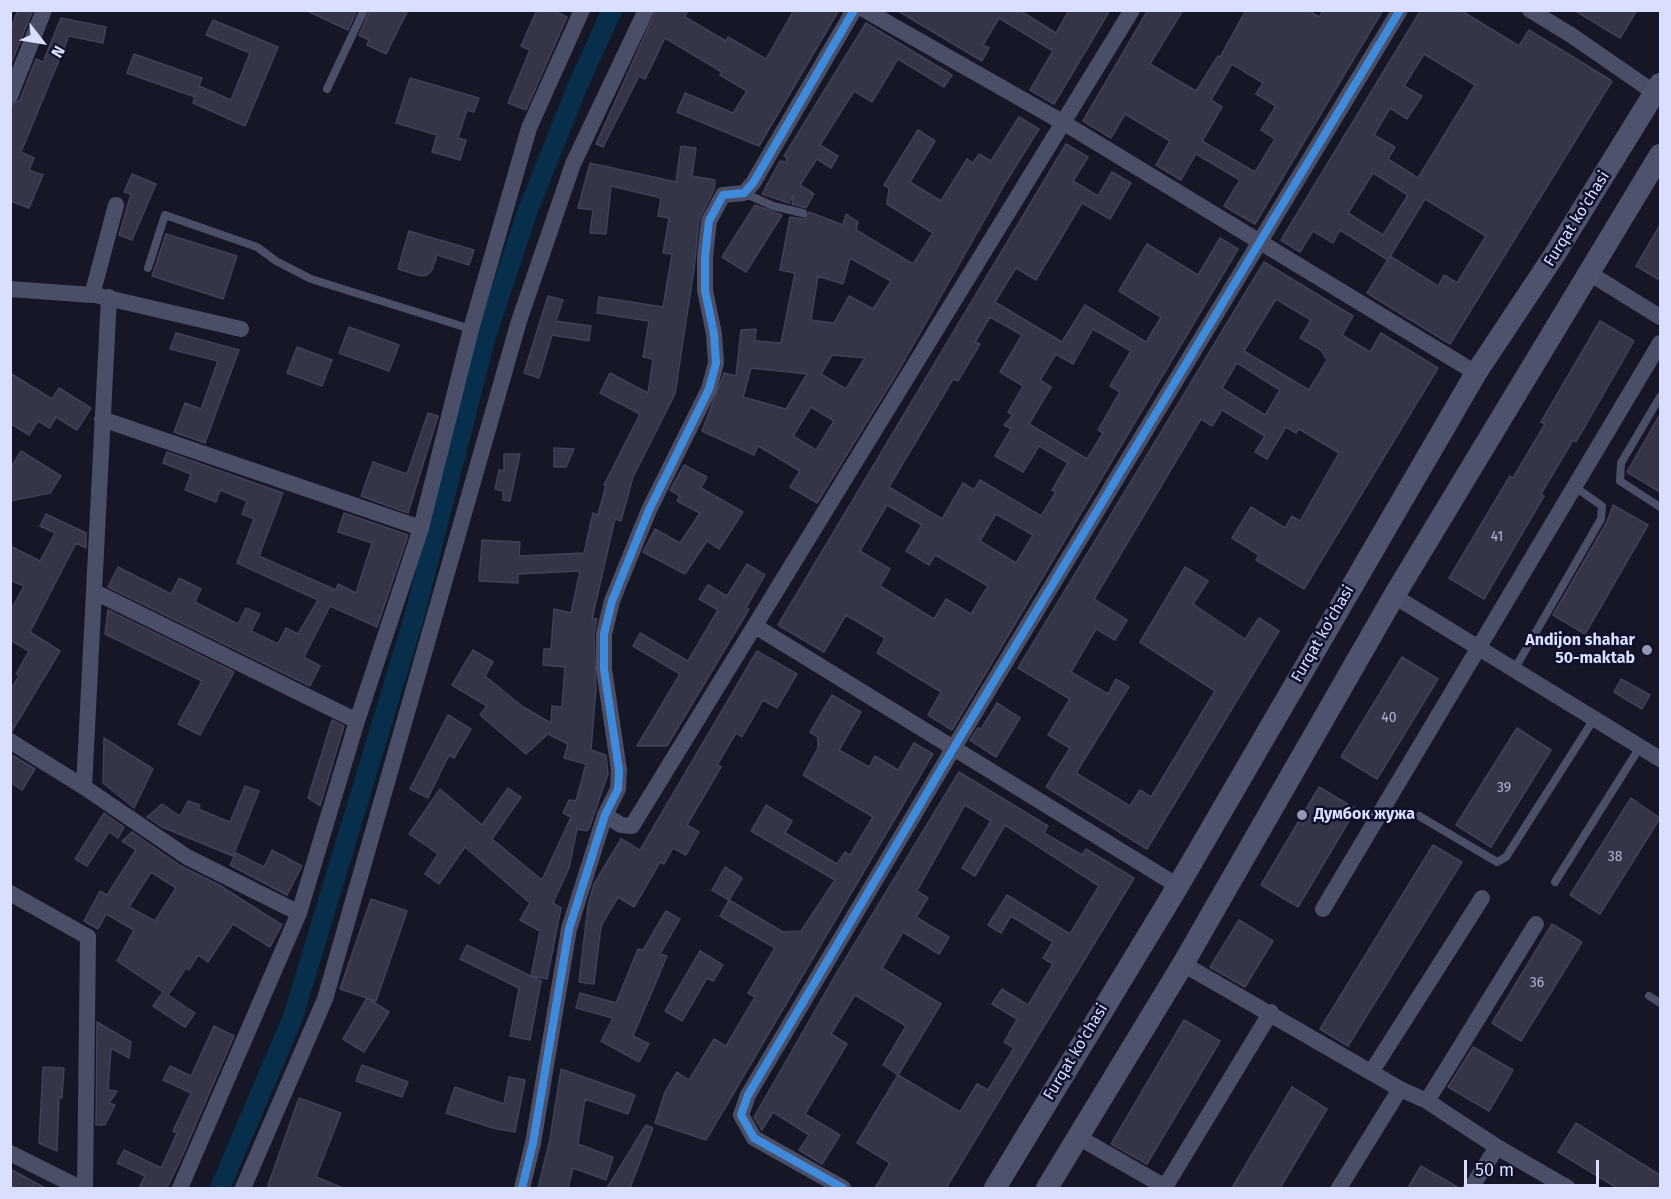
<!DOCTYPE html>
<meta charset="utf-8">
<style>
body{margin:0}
#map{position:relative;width:1671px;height:1199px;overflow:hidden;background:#151626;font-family:"Fira Sans",sans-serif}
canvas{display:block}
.frame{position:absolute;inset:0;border:12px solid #dadeff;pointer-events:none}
.north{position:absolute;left:12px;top:12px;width:60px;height:60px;-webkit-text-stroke:4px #0f102c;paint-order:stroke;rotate:121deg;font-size:16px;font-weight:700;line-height:24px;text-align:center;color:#dadeff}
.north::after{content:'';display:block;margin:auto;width:21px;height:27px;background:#dadeff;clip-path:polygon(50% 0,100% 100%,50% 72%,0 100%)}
.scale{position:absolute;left:1464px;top:1160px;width:135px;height:27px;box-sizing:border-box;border:3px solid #dadeff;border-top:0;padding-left:8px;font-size:18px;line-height:21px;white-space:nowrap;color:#dadeff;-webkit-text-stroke:4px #0f102c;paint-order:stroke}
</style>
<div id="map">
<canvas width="1671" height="1199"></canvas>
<div class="frame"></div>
<div class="north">N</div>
<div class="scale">50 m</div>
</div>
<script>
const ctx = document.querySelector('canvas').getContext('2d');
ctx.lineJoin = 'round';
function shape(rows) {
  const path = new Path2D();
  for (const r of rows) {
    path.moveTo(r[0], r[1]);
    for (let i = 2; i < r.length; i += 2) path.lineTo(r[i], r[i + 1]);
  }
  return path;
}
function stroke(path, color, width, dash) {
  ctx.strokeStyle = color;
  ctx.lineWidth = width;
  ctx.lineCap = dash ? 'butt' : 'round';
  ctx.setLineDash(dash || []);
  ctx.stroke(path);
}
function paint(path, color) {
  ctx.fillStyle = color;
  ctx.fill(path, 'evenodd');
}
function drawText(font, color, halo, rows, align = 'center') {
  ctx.font = font + ' "Fira Sans",sans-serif';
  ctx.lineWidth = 5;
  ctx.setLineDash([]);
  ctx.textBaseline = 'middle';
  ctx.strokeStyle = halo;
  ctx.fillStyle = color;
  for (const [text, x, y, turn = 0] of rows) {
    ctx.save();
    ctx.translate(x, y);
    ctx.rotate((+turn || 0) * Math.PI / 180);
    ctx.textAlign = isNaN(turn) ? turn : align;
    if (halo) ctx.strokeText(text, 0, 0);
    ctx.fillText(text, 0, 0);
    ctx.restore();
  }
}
const canal = shape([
 [220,1188,293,1017,414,617,486,336,528,210,578,85,612,10]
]);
const building = shape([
 [18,10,33,10,10,66,10,31,18,10],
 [305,10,357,10,348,30,305,10],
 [370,10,408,10,386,54,367,45,369,40,359,35,370,10],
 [537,10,552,10,567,17,526,110,508,103,530,50,521,46,537,10],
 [656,10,688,10,685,17,726,41,728,37,766,59,794,10,839,10,759,146,677,112,685,93,733,113,747,91,720,75,722,72,665,38,645,79,639,76,603,147,596,144,656,10],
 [1019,10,1056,33,1069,10,1110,10,1054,104,1030,90,1053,51,999,18,983,45,989,48,982,61,898,11,1019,10],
 [1148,10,1183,10,1150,64,1196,91,1218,56,1220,57,1246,10,1308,10,1319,17,1323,10,1383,10,1255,224,1224,206,1240,180,1196,154,1181,180,1156,165,1170,141,1125,114,1111,138,1083,121,1148,10],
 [1232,64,1263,83,1256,94,1276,106,1261,130,1275,139,1255,172,1202,141,1222,107,1211,100,1232,64],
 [1421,10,1460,10,1519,46,1529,30,1612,81,1450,344,1367,293,1390,256,1438,286,1444,275,1457,283,1466,268,1486,236,1425,199,1388,260,1340,230,1333,243,1313,231,1300,252,1281,240,1421,10],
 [1424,54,1475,85,1418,178,1388,159,1395,147,1374,135,1390,108,1407,119,1422,96,1404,86,1424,54],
 [1373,173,1408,195,1383,235,1348,213,1373,173],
 [1574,10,1637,10,1620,38,1574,10],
 [61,18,106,27,103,43,69,36,21,152,34,158,29,170,43,175,29,208,10,201,10,106,20,100,36,59,43,62,61,18],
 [213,20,278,47,245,126,193,103,196,94,195,97,127,73,134,54,202,78,199,86,231,100,250,53,206,35,213,20],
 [866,23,952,75,944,87,898,59,872,102,854,91,820,145,838,156,831,168,817,159,805,177,800,185,814,194,806,208,792,204,794,194,789,203,762,194,780,161,786,162,787,158,784,156,866,23],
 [410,78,479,98,474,112,467,110,458,138,466,140,460,160,432,152,437,135,396,123,410,78],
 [1019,117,1039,129,1006,182,899,370,817,503,790,487,800,471,758,446,754,455,702,431,724,373,736,376,741,330,756,329,755,341,781,343,795,273,780,270,790,217,804,219,809,212,843,225,846,214,858,222,856,230,913,264,933,233,887,204,889,188,884,185,918,130,935,141,910,182,941,201,967,159,973,163,979,154,991,161,1019,117],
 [850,258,891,281,873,309,849,296,834,323,811,320,818,276,843,284,850,258],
 [832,355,865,358,846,389,821,374,832,355],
 [751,368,807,374,786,409,743,397,751,368],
 [811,407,834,421,816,450,793,436,811,407],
 [1066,144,1088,157,1073,181,1098,196,1112,172,1131,183,1110,219,1082,203,1036,280,1016,268,995,302,1062,342,1085,305,1146,342,1161,317,1119,291,1147,244,1198,275,1220,238,1238,249,952,730,928,715,941,692,877,653,885,638,846,615,824,652,778,625,1066,144],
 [990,317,1022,335,1000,372,1023,386,1008,412,1013,415,1004,425,1011,429,995,456,1023,472,1039,446,1068,463,1052,490,1056,492,1041,516,980,480,974,490,963,483,942,519,889,487,953,379,958,381,980,344,975,342,990,317],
 [1093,329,1131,351,1110,386,1120,392,1098,430,1103,433,1087,459,1029,424,1051,387,1040,380,1056,354,1073,364,1093,329],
 [887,505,922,525,906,551,929,565,935,555,988,586,971,614,946,599,934,619,880,586,890,569,860,551,887,505],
 [996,514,1033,535,1016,563,980,541,996,514],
 [681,146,696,148,692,176,715,180,714,190,699,220,694,269,675,394,633,477,621,521,615,519,592,619,597,619,594,634,596,689,591,750,606,755,608,774,590,826,587,831,577,829,569,868,553,903,561,908,547,979,531,976,540,931,520,920,530,903,465,847,439,884,425,874,438,854,409,834,440,789,482,825,508,788,521,797,492,839,542,880,571,817,563,813,569,800,576,801,586,764,564,758,568,744,550,735,550,732,526,754,480,715,487,706,452,685,473,650,493,662,485,676,523,707,551,723,552,706,562,707,565,667,543,665,544,649,551,649,554,609,571,613,580,571,518,574,518,583,479,581,482,540,520,542,519,556,584,553,593,513,598,515,606,485,604,485,640,414,600,393,610,373,648,393,653,359,643,357,649,321,597,313,599,297,663,307,672,254,663,253,669,218,658,216,661,198,611,186,606,234,590,233,593,210,578,208,590,163,676,182,681,146],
 [132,174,156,184,132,240,119,235,131,194,124,192,132,174],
 [755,205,782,215,746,272,722,257,755,205],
 [1660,225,1660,280,1636,266,1660,225],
 [409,231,474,250,469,265,437,255,432,270,427,275,421,276,398,269,409,231],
 [166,234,237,256,223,299,152,276,166,234],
 [1264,262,1353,316,1342,335,1370,352,1381,333,1438,368,1304,589,1256,560,1259,555,1232,538,1251,507,1285,528,1292,516,1300,521,1339,453,1299,429,1296,433,1286,427,1267,459,1255,452,1265,436,1222,410,1212,426,1201,419,1154,498,1094,599,1127,620,1115,640,1096,629,1071,672,1108,694,1116,679,1129,687,1076,773,1130,806,1140,790,1151,797,1215,691,1140,642,1185,567,1208,581,1193,604,1245,639,1259,618,1279,631,1147,849,1046,787,1070,748,1048,735,1070,699,1018,668,1264,262],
 [1276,299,1311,320,1300,338,1321,350,1327,360,1309,390,1244,351,1276,299],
 [1237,363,1280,390,1265,415,1222,388,1237,363],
 [548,296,563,300,556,321,591,326,589,341,552,335,539,378,524,373,548,296],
 [1600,321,1634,341,1576,442,1573,440,1541,494,1544,496,1484,599,1449,578,1510,476,1513,478,1545,424,1541,422,1600,321],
 [349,327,399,345,389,371,339,353,349,327],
 [176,333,239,350,205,443,174,432,185,403,201,409,218,361,170,349,176,333],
 [297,347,332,360,322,386,287,373,297,347],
 [10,373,52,399,59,388,91,408,77,430,56,417,50,428,38,421,29,435,10,423,10,373],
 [428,413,438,416,408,513,361,496,373,462,407,474,428,413],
 [1660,414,1660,492,1627,472,1660,414],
 [554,448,574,449,566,467,554,467,554,448],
 [21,451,61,476,50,493,10,501,10,470,21,451],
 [167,452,283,493,259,556,336,590,338,584,356,593,372,543,338,532,344,513,408,535,377,627,330,606,304,657,320,666,310,686,108,587,118,567,171,594,179,578,201,589,195,602,238,624,246,608,260,614,251,631,278,644,286,628,298,634,318,600,237,563,254,519,242,514,247,501,220,490,216,502,185,490,191,474,163,463,167,452],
 [504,454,520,454,510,501,503,500,503,491,495,489,499,470,504,471,504,454],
 [684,465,707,477,701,488,743,512,719,549,707,541,685,574,643,552,655,529,680,543,700,513,677,501,680,496,670,490,684,465],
 [1613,505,1648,525,1585,634,1553,615,1607,522,1613,505],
 [46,514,86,533,86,548,76,543,30,632,60,651,12,731,10,691,19,676,16,674,29,651,10,640,10,612,24,586,10,580,10,546,40,561,55,533,40,526,46,514],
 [747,564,765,575,746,608,749,609,667,746,637,746,680,674,633,646,640,633,688,661,718,610,699,599,708,585,727,596,747,564],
 [108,610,234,672,200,735,178,724,202,681,105,634,108,610],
 [757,651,797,674,777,708,763,700,742,737,736,733,717,765,721,767,687,825,699,832,686,855,673,848,664,864,660,862,634,907,618,897,601,926,594,984,579,982,588,905,594,884,621,839,640,850,757,651],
 [1402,657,1438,679,1377,779,1341,757,1402,657],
 [1621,679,1650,695,1642,709,1614,692,1621,679],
 [832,695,861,712,839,750,869,767,875,756,898,770,914,743,933,754,706,1140,655,1123,665,1092,677,1072,689,1080,714,1039,726,1046,755,997,748,993,775,948,720,916,729,900,783,932,801,931,835,880,751,831,766,805,792,821,785,833,837,864,845,852,850,855,873,817,803,775,818,748,818,737,810,732,832,695],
 [997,703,1020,718,996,757,970,740,978,728,981,729,997,703],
 [448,715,471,729,454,758,449,755,428,798,410,789,448,715],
 [332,720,344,726,320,806,308,798,332,720],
 [1517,728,1551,750,1491,847,1456,825,1517,728],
 [104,738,153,769,134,808,103,783,104,738],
 [10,754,35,769,22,790,10,782,10,754],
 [959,772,1048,826,1044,833,1082,855,1086,849,1134,878,946,1188,875,1188,890,1163,857,1143,898,1075,883,1065,906,1026,855,995,831,1034,847,1044,805,1114,840,1135,822,1164,799,1150,809,1135,773,1112,762,1130,754,1117,832,981,959,772],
 [965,805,991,821,962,868,975,876,1005,825,1099,886,1070,934,1007,895,988,925,1001,933,1011,916,1053,942,1043,958,1053,964,1028,1005,1002,989,992,1004,1017,1019,1004,1042,1014,1048,988,1090,977,1084,960,1112,898,1075,941,1004,882,968,903,932,939,954,949,937,916,917,928,898,917,891,965,805],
 [245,786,259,791,233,856,162,827,147,817,162,804,180,816,188,801,200,805,198,809,230,822,245,786],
 [1319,787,1356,809,1298,907,1261,885,1319,787],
 [1631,798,1660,818,1600,914,1570,895,1631,798],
 [104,813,124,827,118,838,109,832,87,866,75,859,104,813],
 [132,832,181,866,219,885,282,925,270,947,233,924,208,962,198,955,189,970,186,968,168,995,195,1013,185,1027,153,1006,163,992,117,961,134,930,106,914,98,929,84,921,100,891,107,895,136,850,122,841,132,832],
 [151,872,176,888,155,921,129,907,151,872],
 [1433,845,1462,862,1348,1046,1320,1029,1433,845],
 [272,850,302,866,287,895,230,865,236,853,264,867,272,850],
 [725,867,742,878,729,900,712,890,725,867],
 [371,899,407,911,376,1001,340,989,371,899],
 [666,911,680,919,660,954,667,956,633,1036,649,1044,639,1062,601,1041,613,1018,576,1008,580,993,616,1003,638,949,643,950,666,911],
 [1239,920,1273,941,1245,987,1210,967,1239,920],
 [1552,924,1582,942,1521,1041,1492,1023,1552,924],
 [467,945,541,981,530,1040,510,1036,519,988,460,959,467,945],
 [700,951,723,965,713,981,707,978,682,1021,665,1011,700,951],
 [367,998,389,1012,364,1052,343,1039,367,998],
 [1184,1020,1220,1041,1147,1164,1111,1144,1184,1020],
 [97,1022,131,1042,129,1058,111,1048,108,1090,117,1091,109,1103,115,1105,105,1125,96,1125,97,1022],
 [214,1026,234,1036,180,1161,167,1188,139,1188,145,1176,117,1163,124,1150,161,1168,177,1133,173,1131,191,1093,163,1080,170,1066,191,1076,214,1026],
 [1473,1047,1513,1070,1489,1111,1448,1087,1473,1047],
 [362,1065,408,1082,402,1097,356,1081,362,1065],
 [43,1067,64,1068,62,1098,59,1097,57,1151,39,1143,43,1067],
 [561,1069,635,1095,628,1114,585,1099,578,1144,613,1157,606,1180,573,1168,568,1188,538,1188,550,1139,561,1069],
 [509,1077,525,1080,515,1132,493,1128,446,1113,455,1087,504,1104,509,1077],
 [1292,1087,1327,1109,1280,1188,1232,1188,1292,1087],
 [299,1098,341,1113,316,1177,343,1188,267,1188,299,1098],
 [1576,1123,1660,1175,1660,1188,1617,1188,1558,1152,1576,1123],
 [646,1125,653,1128,630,1188,607,1188,646,1125],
 [1421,1166,1459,1188,1408,1188,1421,1166],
 [10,1169,45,1188,10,1188,10,1169]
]);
const lane = shape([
 [327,89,364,10],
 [744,193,773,206,803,213],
 [148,268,165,215,257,247,276,261,311,279,471,329],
 [1660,397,1621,463,1620,481,1660,507],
 [1514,670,1601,519,1602,506,1575,487],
 [1419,816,1497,862,1506,857,1594,719],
 [1555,882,1640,747],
 [1649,996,1660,1003]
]);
const street = shape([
 [865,10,1064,123,1476,373],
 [1530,10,1571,35,1655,93],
 [10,96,44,10],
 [1589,273,1660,317],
 [10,289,92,295,116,205],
 [99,296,241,329],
 [109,297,84,787,187,857,299,913],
 [102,419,421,528],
 [95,592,357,721],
 [1394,596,1660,759],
 [755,626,1178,886],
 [10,741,84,787],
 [605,815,621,825,632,826,1132,10],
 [10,893,88,937,85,1188],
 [1323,909,1660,343],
 [1183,964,1400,1089,1427,1101,1497,1147,1568,1188],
 [1372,1071,1482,898],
 [1427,1101,1536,924],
 [1078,1137,1167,1188],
 [10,1153,80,1188],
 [1165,1187,1271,1012],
 [180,1188,299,913,357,721,421,528,471,329,529,128,582,10],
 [243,1188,325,999,519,321,573,164,646,10],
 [522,1188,533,1143,569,929,605,815,618,789,619,770,604,669,604,634,612,601,649,510,709,389,716,363,714,334,705,290,705,257,709,221,723,195,744,193,753,183,854,10],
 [843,1188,754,1138,741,1115,748,1095,953,749,1400,10],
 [1339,1188,1400,1089],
 [1471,1188,1497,1147]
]);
const secondary = shape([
 [995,1188,1178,886,1476,373,1555,254,1660,84],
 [1047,1188,1183,964,1394,596,1660,155]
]);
const cycleway = shape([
 [522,1188,533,1143,569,929,605,815,618,789,619,770,604,669,604,634,612,601,649,510,709,389,716,363,714,334,705,290,705,257,709,221,723,195,744,193,753,183,854,10],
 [843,1188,754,1138,741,1115,748,1095,953,749,1400,10]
]);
const markers = [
 [1647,650,6,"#9598b3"],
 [1302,815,6,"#9598b3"]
];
const numberNames = [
 ["41",1497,537],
 ["40",1389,718],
 ["39",1504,788],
 ["38",1615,857],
 ["36",1537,983]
];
const streetNames = [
 ["Furqat ko'chasi",1577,219,-58],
 ["Furqat ko'chasi",1323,634,-60],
 ["Furqat ko'chasi",1076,1052,-59]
];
const poiNames = [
 ["Andijon shahar",1635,641],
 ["50-maktab",1635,659],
 ["Думбок жужа",1314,815,"left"]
];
stroke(canal, '#072e4a', 20);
paint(building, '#343547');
stroke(building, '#404159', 1.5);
stroke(lane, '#4a4f67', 8);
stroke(street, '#4a4f67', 16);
stroke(secondary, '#4e526c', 22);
stroke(cycleway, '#408adc', 8);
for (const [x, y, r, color] of markers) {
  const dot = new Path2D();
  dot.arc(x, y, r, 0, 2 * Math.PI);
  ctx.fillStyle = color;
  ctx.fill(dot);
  stroke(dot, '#0f102c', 2);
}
drawText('14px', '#b0b4d1', null, numberNames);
drawText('16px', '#dadeff', '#0f102c', streetNames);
drawText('bold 16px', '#dadeff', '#0f102c', poiNames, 'right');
</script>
